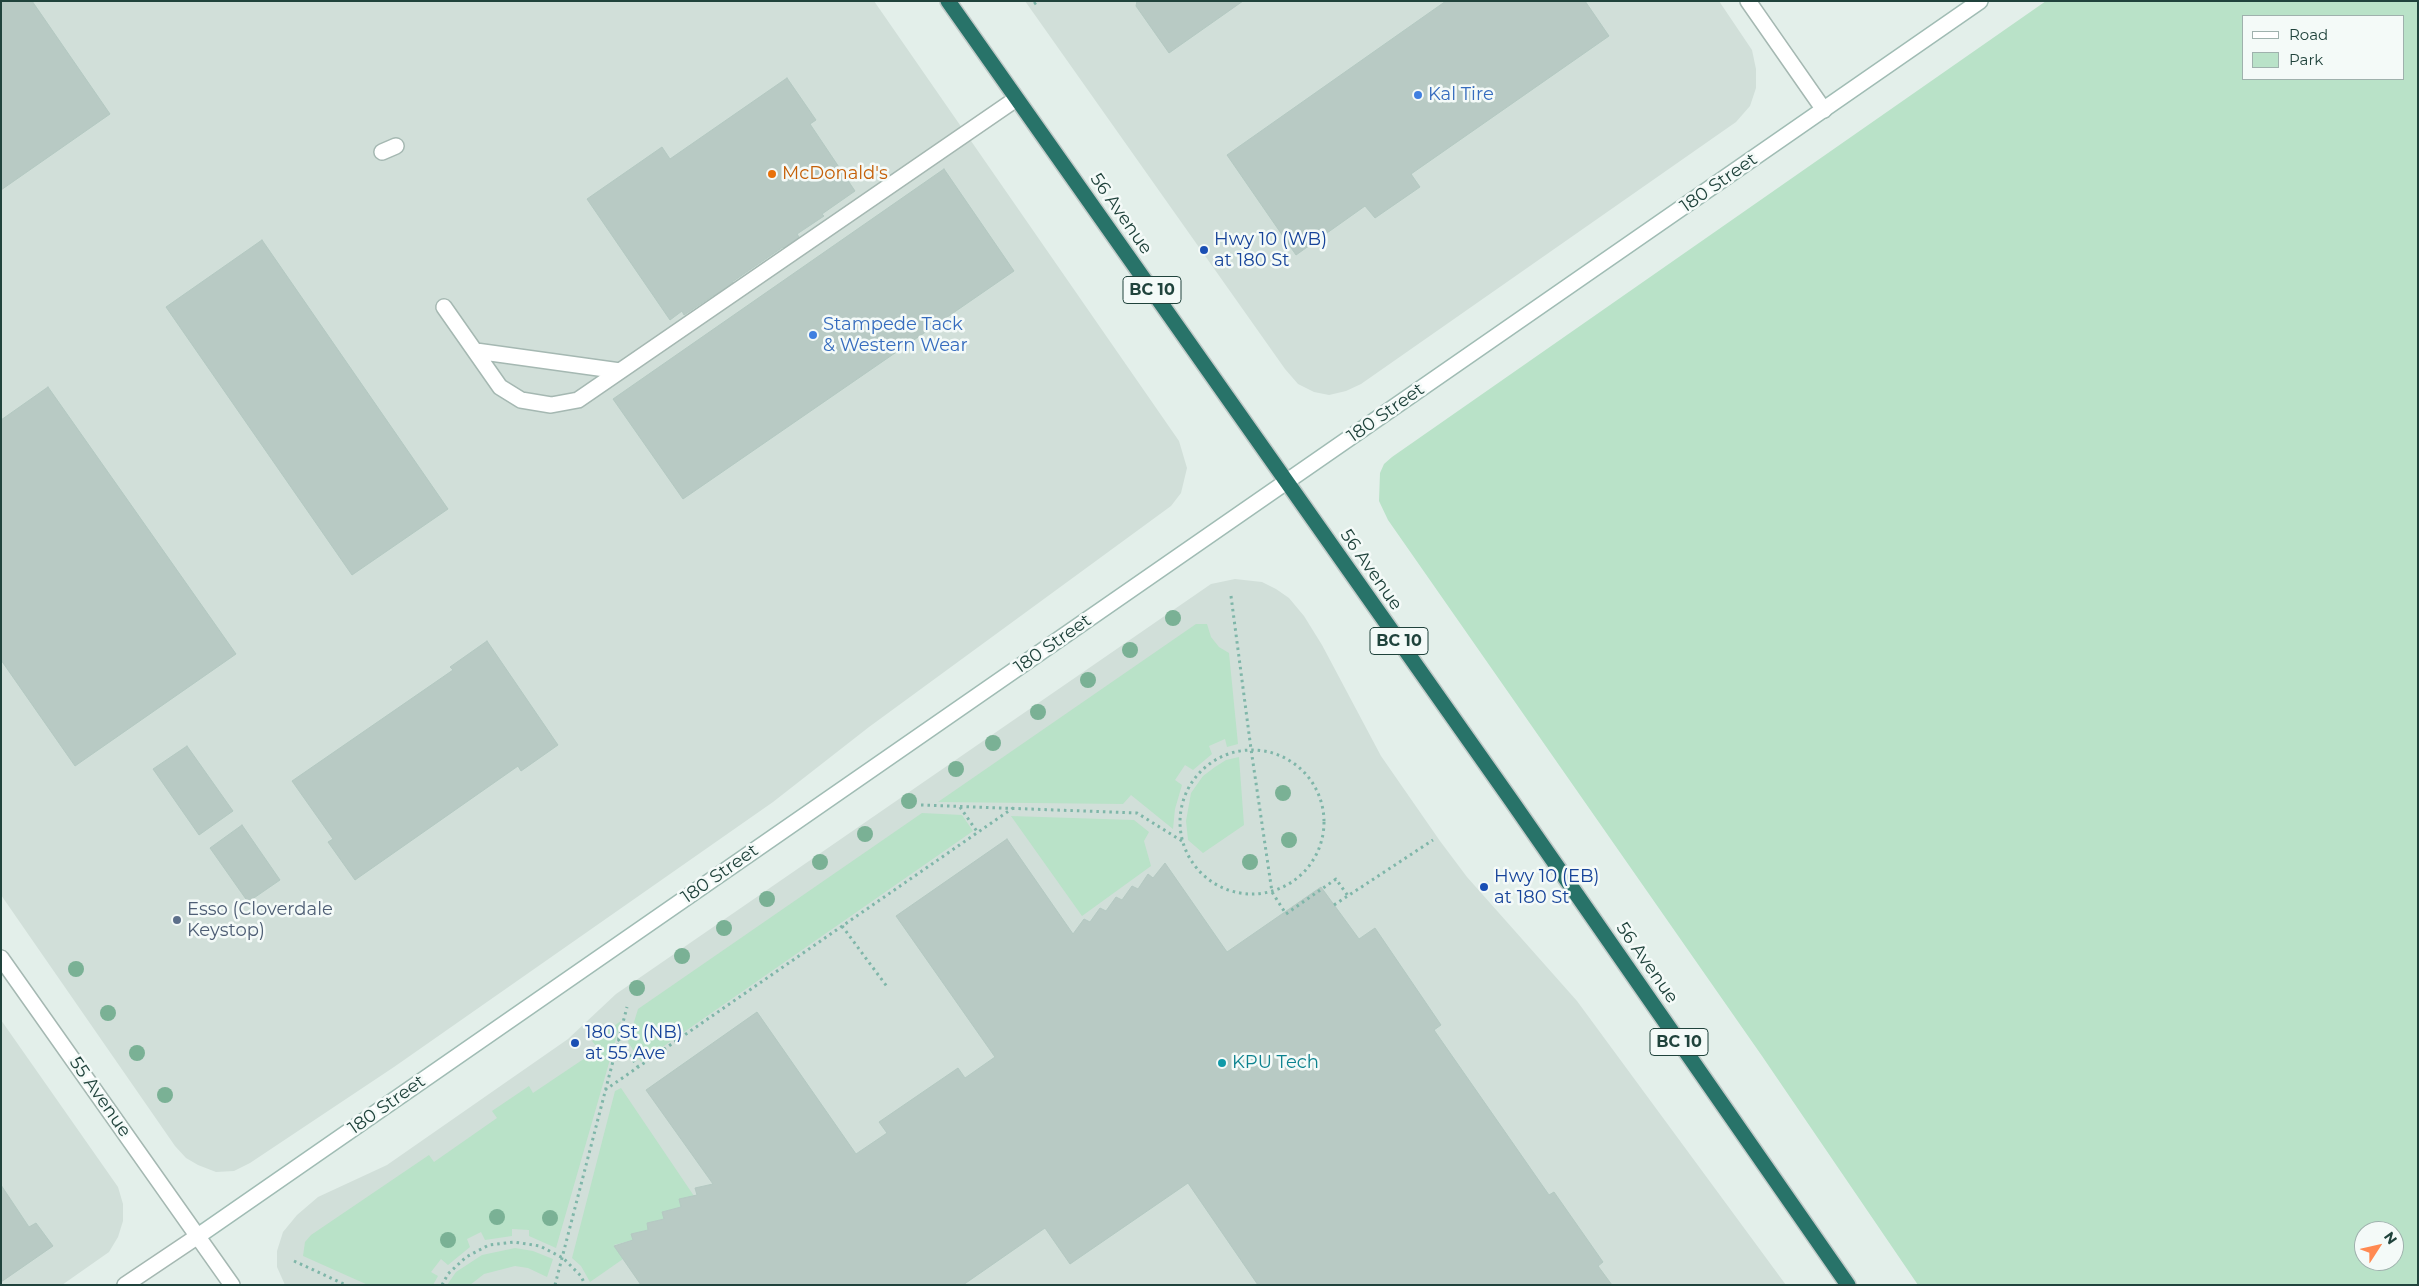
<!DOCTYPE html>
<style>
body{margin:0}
#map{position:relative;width:2419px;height:1286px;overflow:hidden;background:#e3efea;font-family:Montserrat,sans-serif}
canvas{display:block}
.frame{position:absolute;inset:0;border:2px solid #20433c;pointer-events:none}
.legend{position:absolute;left:2242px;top:15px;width:162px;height:65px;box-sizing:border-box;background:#f4faf8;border:1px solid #9fb1ad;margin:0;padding:6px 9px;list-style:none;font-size:15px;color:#20433c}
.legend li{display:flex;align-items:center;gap:10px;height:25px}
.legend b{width:25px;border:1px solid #9fb1ad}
.north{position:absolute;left:2354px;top:1221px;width:50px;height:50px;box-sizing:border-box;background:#f4faf8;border:1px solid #9fb1ad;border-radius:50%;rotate:55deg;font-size:14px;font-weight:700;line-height:20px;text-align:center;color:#20433c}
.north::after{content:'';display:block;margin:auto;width:18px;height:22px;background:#ff8951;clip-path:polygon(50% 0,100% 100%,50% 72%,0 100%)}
</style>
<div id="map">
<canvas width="2419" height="1286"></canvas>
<div class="frame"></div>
<ul class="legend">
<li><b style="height:6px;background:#fff"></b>Road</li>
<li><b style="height:14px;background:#b9e2c8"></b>Park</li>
</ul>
<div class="north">N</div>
</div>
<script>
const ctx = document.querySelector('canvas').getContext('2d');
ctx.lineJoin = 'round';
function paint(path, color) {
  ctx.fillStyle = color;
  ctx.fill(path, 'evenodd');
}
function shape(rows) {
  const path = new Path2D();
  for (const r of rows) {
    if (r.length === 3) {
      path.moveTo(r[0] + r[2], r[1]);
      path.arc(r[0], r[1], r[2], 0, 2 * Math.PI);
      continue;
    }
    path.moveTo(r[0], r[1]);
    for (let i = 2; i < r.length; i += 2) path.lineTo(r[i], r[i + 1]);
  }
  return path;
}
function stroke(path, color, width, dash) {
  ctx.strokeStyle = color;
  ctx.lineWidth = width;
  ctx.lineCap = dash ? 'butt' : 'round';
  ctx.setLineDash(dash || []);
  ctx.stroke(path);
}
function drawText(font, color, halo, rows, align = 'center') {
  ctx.font = font + ' Montserrat,sans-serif';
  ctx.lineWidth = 5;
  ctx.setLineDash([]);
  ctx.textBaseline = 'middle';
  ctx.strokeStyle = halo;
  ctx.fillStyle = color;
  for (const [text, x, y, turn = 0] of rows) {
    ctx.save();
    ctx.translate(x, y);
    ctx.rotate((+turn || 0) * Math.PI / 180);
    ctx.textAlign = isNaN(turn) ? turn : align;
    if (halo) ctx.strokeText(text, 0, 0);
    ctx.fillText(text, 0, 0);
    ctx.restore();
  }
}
const built = shape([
 [1,1,874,1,1179,441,1187,468,1181,493,1171,506,869,727,773,802,394,1067,250,1163,234,1171,216,1172,198,1165,186,1158,175,1146,1,895],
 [1025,1,1719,1,1752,50,1756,69,1756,88,1750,106,1736,122,1361,384,1346,391,1329,395,1314,392,1298,384,1285,369],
 [1235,579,1262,582,1276,589,1289,598,1304,616,1322,645,1381,756,1440,841,1467,877,1577,1001,1786,1285,285,1285,277,1267,277,1251,283,1232,297,1215,318,1197,387,1165,568,1039,616,994,1211,584],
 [1,1020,118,1187,123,1204,123,1221,118,1237,109,1252,62,1285,1,1285]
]);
const green = shape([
 [2046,1,2418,1,2418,1285,1918,1285,1762,1056,1388,520,1379,501,1380,473,1384,464,1392,457],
 [2403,16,2403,79,2243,79,2243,16],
 [2364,1231,2394,1231,2394,1261,2364,1261],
 [1196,624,1207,624,1211,637,1219,647,1229,653,1238,744,1227,747,1225,739,1209,746,1212,754,1193,770,1185,765,1175,780,1182,785,1175,809,1173,829,1131,795,1123,804,938,802],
 [1239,757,1244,825,1203,853,1188,840,1186,821,1191,793,1203,776,1215,767,1226,760],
 [922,813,962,815,973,831,641,1062,628,1042,638,1009],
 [1011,816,1134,820,1149,832,1144,841,1151,866,1082,916],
 [621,1021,556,1248,529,1236,529,1230,512,1229,512,1236,485,1240,481,1232,467,1239,470,1247,448,1265,441,1259,431,1272,438,1276,433,1285,368,1285,303,1256,305,1242,311,1235,429,1155,434,1162,497,1118,492,1111,529,1086,533,1093,594,1052,596,1046,592,1041],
 [621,1088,694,1196,679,1199,681,1207,662,1212,664,1219,647,1223,648,1230,631,1234,633,1240,614,1245,623,1259,590,1282,581,1266,572,1258,615,1091],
 [515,1248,533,1251,553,1259,547,1277,528,1268,515,1266,484,1274,470,1285,447,1285,456,1272,482,1255]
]);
const building = shape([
 [1,1,32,1,110,114,1,190,1,1],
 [1137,1,1243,1,1169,53,1136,6,1137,1],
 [1446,1,1585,1,1609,36,1411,174,1420,187,1375,218,1365,206,1296,255,1227,155,1446,1],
 [787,78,816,120,810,124,855,191,822,214,824,216,797,234,801,240,785,251,783,247,732,282,734,285,716,298,714,295,684,315,682,311,670,320,587,199,662,147,670,159,787,78],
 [944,169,1014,271,683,499,613,399,944,169],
 [262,240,448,509,352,575,166,307,262,240],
 [48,387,236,654,75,766,1,660,1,420,48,387],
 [487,641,558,745,521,771,518,766,355,880,328,842,333,839,292,781,453,670,450,667,487,641],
 [187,746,233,811,199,835,153,769,187,746],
 [242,825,280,880,248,902,210,848,242,825],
 [1007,839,1073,934,1084,919,1090,922,1100,908,1106,911,1116,897,1122,900,1132,886,1138,889,1148,874,1153,878,1165,863,1227,952,1321,887,1359,939,1375,928,1441,1025,1434,1030,1549,1195,1554,1192,1603,1262,1598,1266,1612,1285,1258,1285,1188,1183,1070,1264,1045,1228,963,1285,641,1285,614,1246,633,1240,631,1234,648,1230,647,1223,664,1219,662,1212,681,1207,679,1199,697,1195,695,1188,713,1184,646,1090,757,1012,856,1154,887,1133,879,1122,958,1068,965,1078,995,1057,896,916,1007,839],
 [1,1185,29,1227,36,1223,53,1246,1,1282,1,1185]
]);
const path = shape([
 [1034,4,1038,1],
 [1231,596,1251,749,1272,892,1286,914,1336,879,1348,896],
 [1252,822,72],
 [921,805,1137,813,1182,841],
 [960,807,978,833],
 [1334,905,1433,840],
 [842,926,888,988],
 [618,1039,638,1067],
 [605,1090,1013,808],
 [294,1261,346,1285],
 [442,1285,448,1274,466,1257,489,1245,514,1242,540,1246,563,1258,581,1276,585,1285],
 [555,1285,627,1007]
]);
const lane = shape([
 [382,152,396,146],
 [444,307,500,387,521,400,551,405,578,400,1016,99],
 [476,351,620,371]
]);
const street = shape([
 [1748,1,1824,110],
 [1,958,232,1285],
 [125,1285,198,1236]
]);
const secondary = shape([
 [198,1236,1980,1]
]);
const highway = shape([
 [948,1,1511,800,1848,1285]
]);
const trees = [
 [1173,618],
 [1130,650],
 [1088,680],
 [1038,712],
 [993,743],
 [956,769],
 [1283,793],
 [909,801],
 [865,834],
 [1289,840],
 [820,862],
 [1250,862],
 [767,899],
 [724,928],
 [682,956],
 [76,969],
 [637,988],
 [108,1013],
 [137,1053],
 [165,1095],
 [497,1217],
 [550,1218],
 [448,1240]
];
const markers = [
 [1418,95,5,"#3f7fe0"],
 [772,174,5,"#e8710a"],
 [1204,250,5,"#1a4fb4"],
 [813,335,5,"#3f7fe0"],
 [1484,887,5,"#1a4fb4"],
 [177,920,5,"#5c6f8a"],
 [575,1043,5,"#1a4fb4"],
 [1222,1063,5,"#0f9aa8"]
];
const shields = [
 [1152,290,58],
 [1399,641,58],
 [1679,1042,58]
];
const shieldNames = [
 ["BC 10",1152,290],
 ["BC 10",1399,641],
 ["BC 10",1679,1042]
];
const shopNames = [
 ["Kal Tire",1428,95],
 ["Stampede Tack",823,325],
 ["& Western Wear",823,346]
];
const foodNames = [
 ["McDonald's",782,174]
];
const streetNames = [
 ["180 Street",1719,183,-35],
 ["56 Avenue",1121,214,55],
 ["180 Street",1386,413,-35],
 ["56 Avenue",1371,570,55],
 ["180 Street",1053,644,-35],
 ["180 Street",720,874,-35],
 ["56 Avenue",1647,963,55],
 ["55 Avenue",100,1097,55],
 ["180 Street",387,1105,-35]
];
const transitNames = [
 ["Hwy 10 (WB)",1214,240],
 ["at 180 St",1214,261],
 ["Hwy 10 (EB)",1494,877],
 ["at 180 St",1494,898],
 ["180 St (NB)",585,1033],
 ["at 55 Ave",585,1054]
];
const serviceNames = [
 ["Esso (Cloverdale",187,910],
 ["Keystop)",187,931]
];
const cultureNames = [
 ["KPU Tech",1232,1063]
];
paint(built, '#d1dfd9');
paint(green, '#b9e2c8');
paint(building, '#b8cac4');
stroke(building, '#b4c9c2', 1);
stroke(lane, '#a5b8b2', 18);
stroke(street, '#a5b8b2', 18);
stroke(secondary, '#a0bcb4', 18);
stroke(highway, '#c1cac8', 18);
stroke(path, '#7fb6a9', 3, [2.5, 4]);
stroke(lane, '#fff', 15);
stroke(street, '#fff', 15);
stroke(secondary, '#fff', 15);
stroke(highway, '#287369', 15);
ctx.fillStyle = '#7ab195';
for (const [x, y] of trees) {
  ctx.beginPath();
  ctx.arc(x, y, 8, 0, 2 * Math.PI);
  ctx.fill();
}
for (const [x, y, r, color] of markers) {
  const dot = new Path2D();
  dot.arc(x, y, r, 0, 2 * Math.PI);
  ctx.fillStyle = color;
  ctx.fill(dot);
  stroke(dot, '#f4faf8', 2);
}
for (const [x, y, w] of shields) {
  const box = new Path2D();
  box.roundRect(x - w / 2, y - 13.5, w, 27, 4);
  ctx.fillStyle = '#f4faf8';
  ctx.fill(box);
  stroke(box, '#20433c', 1);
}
drawText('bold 16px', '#20433c', null, shieldNames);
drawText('18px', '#366cbe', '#f4faf8', shopNames, 'left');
drawText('18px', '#c56008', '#f4faf8', foodNames, 'left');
drawText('18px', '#20433c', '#f4faf8', streetNames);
drawText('18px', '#164399', '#f4faf8', transitNames, 'left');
drawText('18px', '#4e5e75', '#f4faf8', serviceNames, 'left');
drawText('18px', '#0d838f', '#f4faf8', cultureNames, 'left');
</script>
